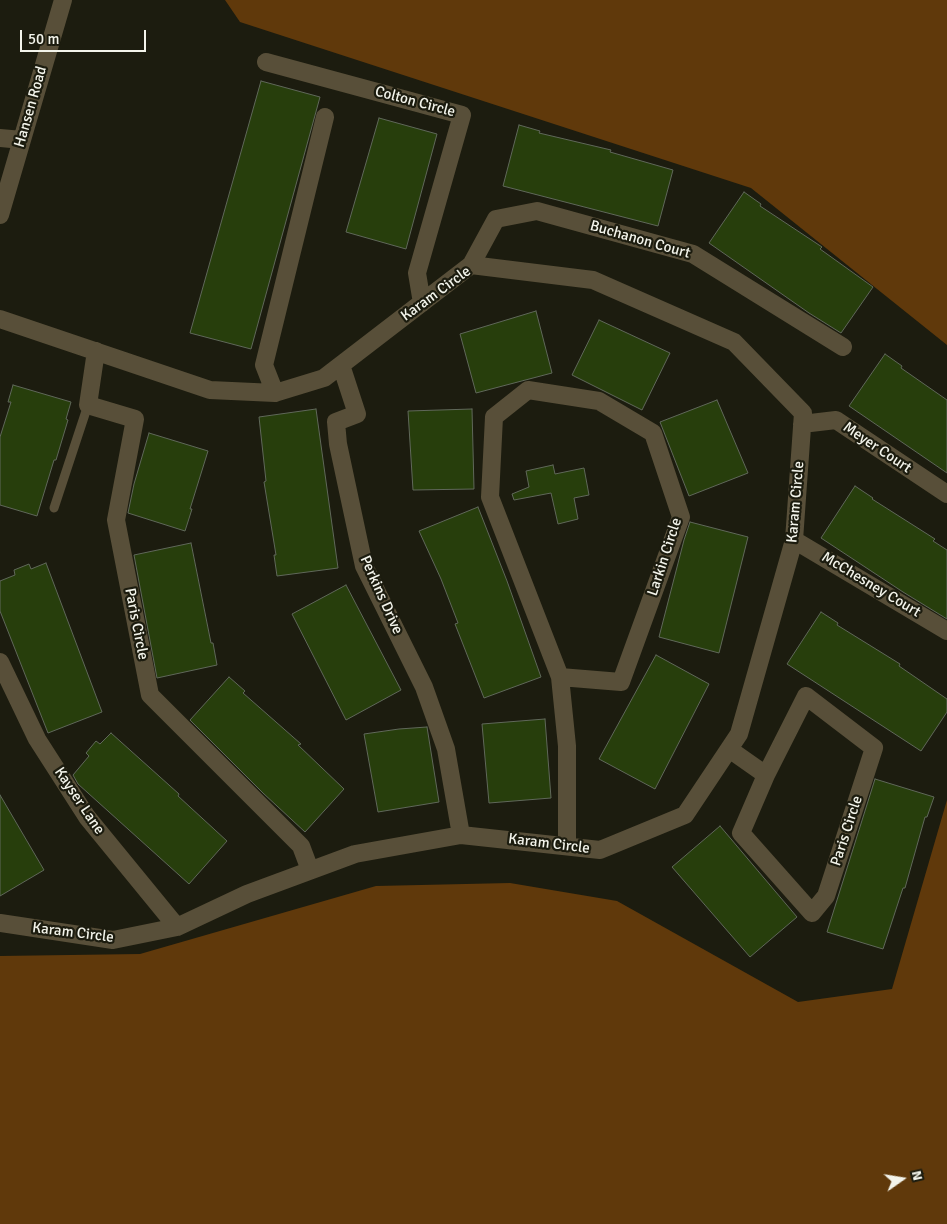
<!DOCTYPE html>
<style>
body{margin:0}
#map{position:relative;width:947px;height:1224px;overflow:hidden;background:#1c1c0f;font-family:Signika,sans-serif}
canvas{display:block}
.north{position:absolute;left:877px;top:1154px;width:50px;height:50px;-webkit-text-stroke:4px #1c1c0f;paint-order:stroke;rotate:77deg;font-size:14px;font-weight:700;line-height:20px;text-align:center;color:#f3f4eb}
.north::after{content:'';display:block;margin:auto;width:18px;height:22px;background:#f3f4eb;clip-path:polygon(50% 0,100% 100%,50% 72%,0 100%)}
.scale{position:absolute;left:20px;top:30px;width:126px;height:22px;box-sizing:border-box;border:2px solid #f3f4eb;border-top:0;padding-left:6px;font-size:15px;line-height:18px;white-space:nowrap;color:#f3f4eb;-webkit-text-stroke:4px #1c1c0f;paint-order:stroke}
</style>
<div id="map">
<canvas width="947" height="1224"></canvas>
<div class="north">N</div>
<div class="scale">50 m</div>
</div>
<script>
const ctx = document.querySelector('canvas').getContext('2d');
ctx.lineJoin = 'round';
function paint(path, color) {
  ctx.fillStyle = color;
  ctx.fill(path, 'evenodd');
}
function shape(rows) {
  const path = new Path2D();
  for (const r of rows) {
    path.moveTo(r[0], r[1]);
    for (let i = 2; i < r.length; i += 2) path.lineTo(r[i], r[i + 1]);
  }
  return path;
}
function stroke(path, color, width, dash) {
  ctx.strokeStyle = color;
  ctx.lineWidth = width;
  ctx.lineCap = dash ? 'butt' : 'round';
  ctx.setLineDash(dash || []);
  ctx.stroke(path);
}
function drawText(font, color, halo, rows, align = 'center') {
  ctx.font = font + ' Signika,sans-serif';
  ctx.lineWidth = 4.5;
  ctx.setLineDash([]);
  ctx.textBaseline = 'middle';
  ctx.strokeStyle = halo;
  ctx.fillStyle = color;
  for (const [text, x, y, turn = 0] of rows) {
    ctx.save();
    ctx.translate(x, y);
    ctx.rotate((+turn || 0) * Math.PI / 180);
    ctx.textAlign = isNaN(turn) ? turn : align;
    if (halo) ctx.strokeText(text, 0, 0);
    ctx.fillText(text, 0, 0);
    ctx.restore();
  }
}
const forest = shape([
 [225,0,947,0,947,345,751,188,240,22],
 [947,800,947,1224,0,1224,0,956,140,954,376,886,510,883,617,901,798,1002,892,989]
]);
const building = shape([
 [261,81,320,97,251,349,190,333,261,81],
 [379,118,437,134,406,249,346,232,379,118],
 [519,125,540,131,539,133,611,150,610,152,673,170,658,226,503,186,519,125],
 [744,192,761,204,760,206,822,247,820,249,873,287,841,333,809,313,709,243,744,192],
 [536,311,552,373,476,393,460,334,536,311],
 [599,320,670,353,642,410,572,375,599,320],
 [885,354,902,366,901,368,947,400,947,473,849,406,885,354],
 [13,385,71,402,66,419,68,420,56,460,54,460,37,516,0,505,0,437,11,402,8,402,13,385],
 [717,400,748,473,689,496,660,422,717,400],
 [316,409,338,568,277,576,274,555,276,555,264,482,266,481,259,417,316,409],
 [472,409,474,489,413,490,408,411,472,409],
 [149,433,208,451,190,509,192,509,185,531,128,513,134,484,149,433],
 [553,465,555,474,584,468,589,495,574,498,578,519,558,524,551,493,514,500,512,494,529,487,526,471,553,465],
 [855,486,873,498,872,499,935,539,933,541,947,550,947,619,903,592,821,538,855,486],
 [478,507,507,581,541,677,484,698,455,624,458,623,441,579,419,531,478,507],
 [690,522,748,537,719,653,659,637,684,540,690,522],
 [191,543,211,643,213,643,217,665,157,678,134,555,191,543],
 [46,563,102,712,48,733,0,611,0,581,15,575,14,570,29,564,31,569,46,563],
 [346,585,401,690,346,720,292,614,346,585],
 [821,612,838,623,837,625,900,664,899,666,947,699,947,712,921,751,787,664,821,612],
 [656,655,709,684,655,789,599,759,656,655],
 [229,677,245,691,243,693,301,744,298,745,344,789,305,832,263,793,190,720,229,677],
 [545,719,551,798,489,803,482,724,545,719],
 [427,727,439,802,378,812,364,734,399,729,427,727],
 [111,733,179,794,178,796,227,841,189,884,78,784,73,775,89,756,86,753,96,741,100,744,111,733],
 [875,779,934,797,927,817,925,817,905,888,903,888,883,949,827,932,875,779],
 [0,795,44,870,0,896,0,795],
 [720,826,797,917,750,957,672,867,720,826]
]);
const service = shape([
 [54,508,88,405]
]);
const minor = shape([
 [266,62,462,115,417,273,422,303],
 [0,138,22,140],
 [0,215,63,0],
 [471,265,496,219,537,211,693,254,843,347],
 [0,319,210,390,275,393,324,378,471,265,593,280,734,342,803,413,794,540,739,734,685,815,600,850,461,835,355,854,247,894,177,927,113,940,0,923],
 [96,351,88,405,135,419,116,520,150,695,301,846,310,870],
 [341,365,357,414,336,422,338,444,364,566,424,687,446,749,461,835],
 [275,393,264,365,325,117],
 [802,424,836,420,947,494],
 [794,540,947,631],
 [0,662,37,739,87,817,177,927],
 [560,677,621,682,681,517,653,433,599,401,528,390,494,417,490,497,560,677,567,746,567,846],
 [729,749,766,775,741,833,812,913,826,896,874,748,806,696,766,775]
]);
const streetNames = [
 ["Colton Circle",415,102,15],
 ["Hansen Road",31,107,-74],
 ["Buchanon Court",640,240,16],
 ["Karam Circle",436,294,-36],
 ["Meyer Court",877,448,34],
 ["Karam Circle",796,502,-85],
 ["Larkin Circle",665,557,-72],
 ["McChesney Court",871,585,31],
 ["Perkins Drive",381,595,66],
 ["Paris Circle",136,624,79],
 ["Kayser Lane",79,801,56],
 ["Paris Circle",847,831,-72],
 ["Karam Circle",549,844,7],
 ["Karam Circle",73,933,7]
];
paint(forest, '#60390b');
paint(building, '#273e0c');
stroke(building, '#60685a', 1);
stroke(service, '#584f39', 9);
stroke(minor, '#584f39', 18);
drawText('15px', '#f3f4eb', '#1c1c0f', streetNames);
</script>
